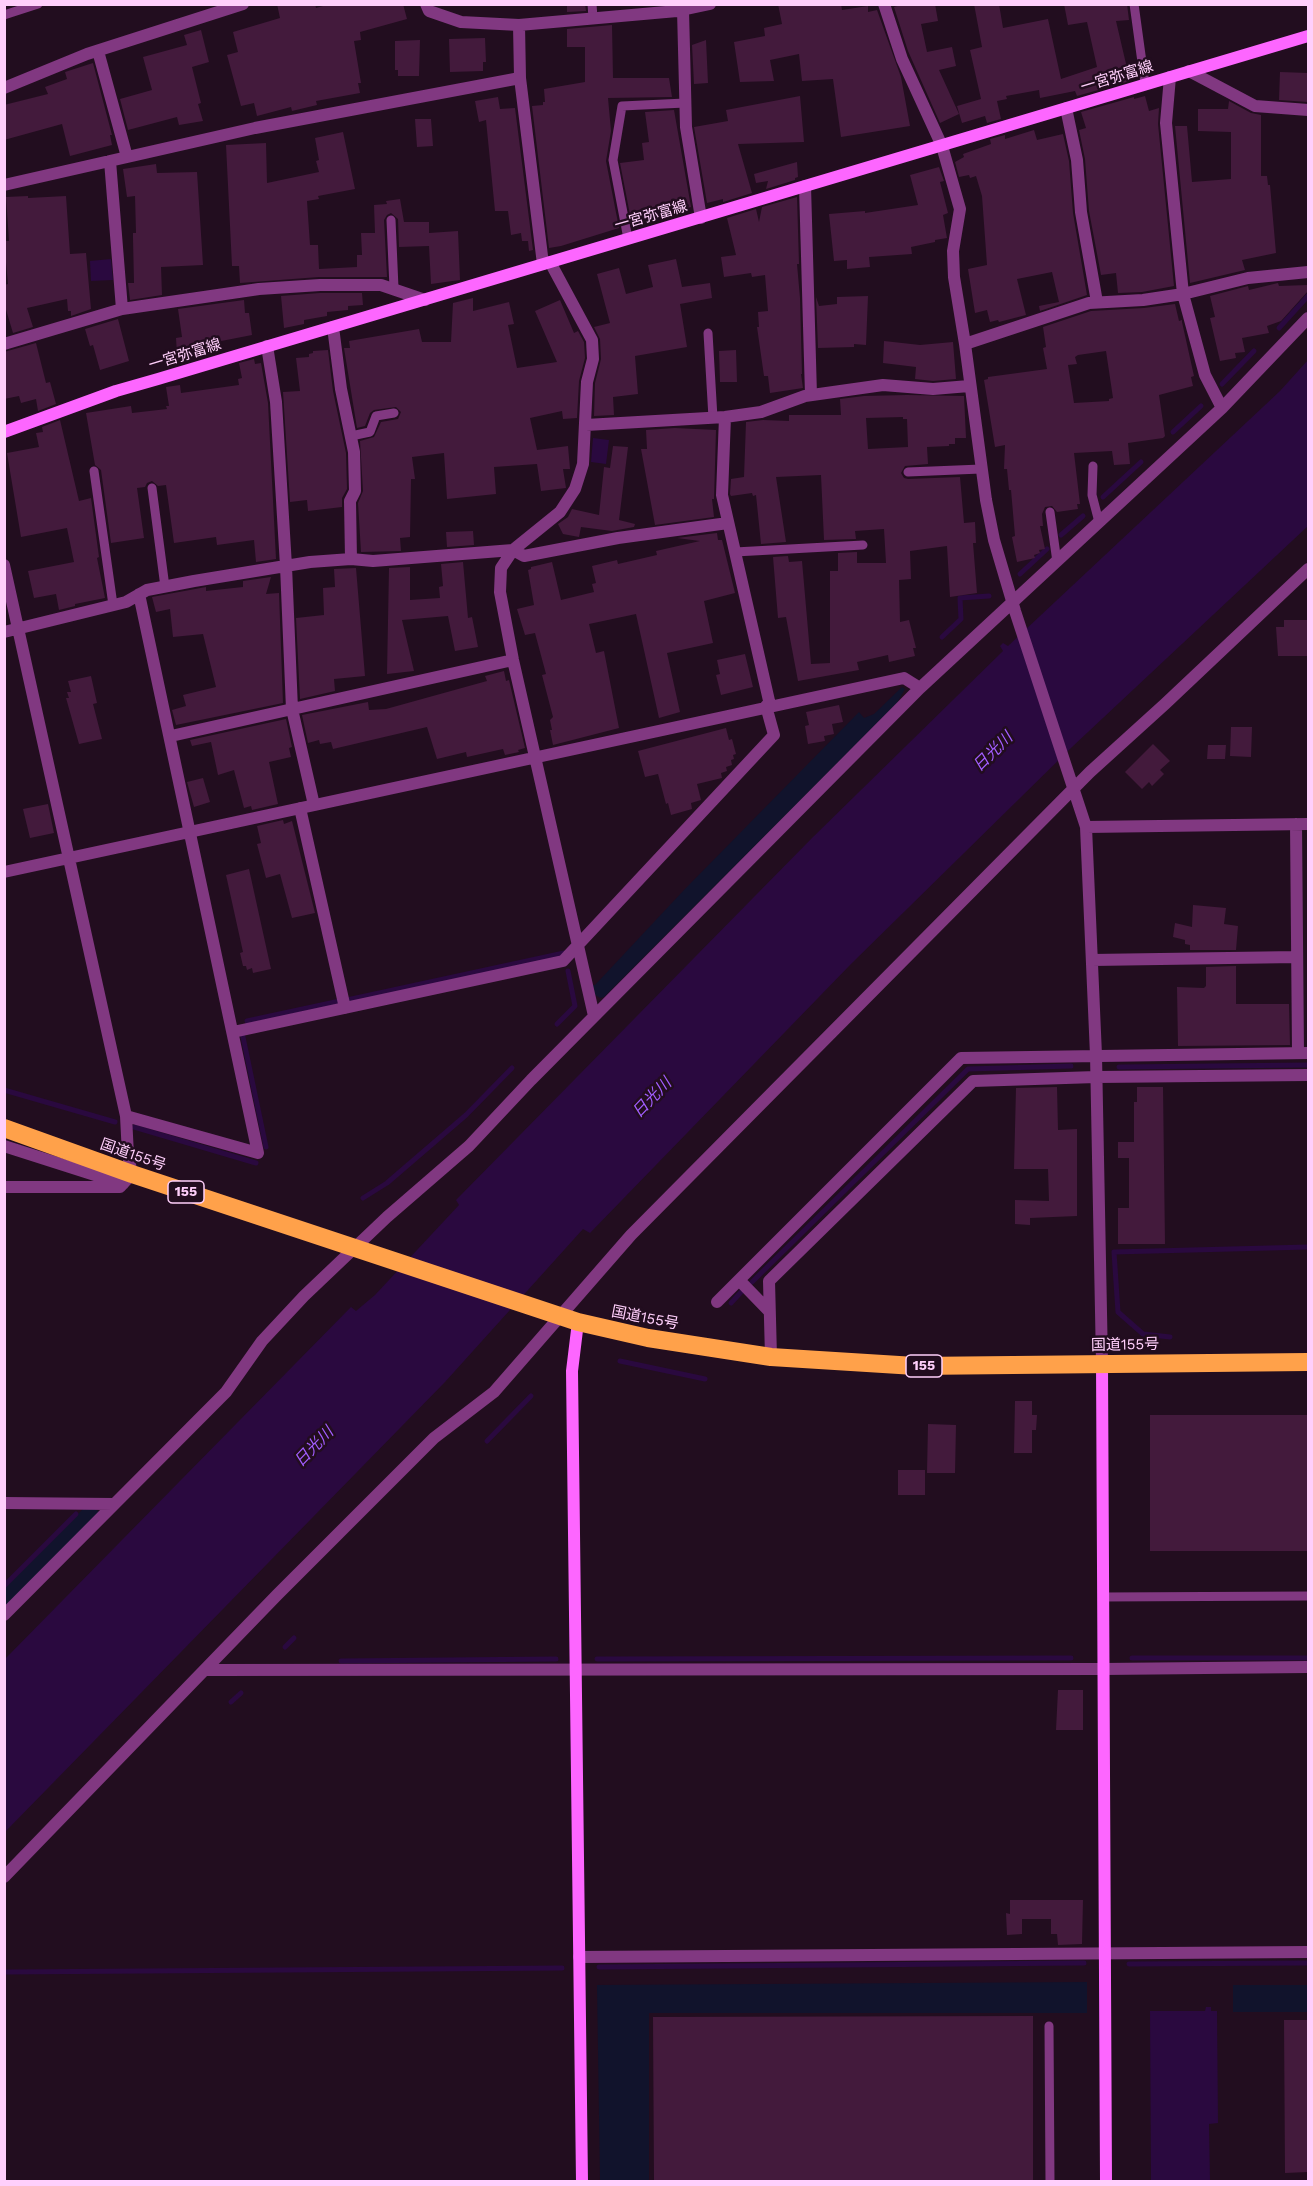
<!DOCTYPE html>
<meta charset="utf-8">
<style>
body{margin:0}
#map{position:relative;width:1313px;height:2186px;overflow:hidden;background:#220d1f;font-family:"Work Sans",sans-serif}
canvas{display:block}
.frame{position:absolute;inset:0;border:6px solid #ffcffb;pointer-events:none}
</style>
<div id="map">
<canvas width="1313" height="2186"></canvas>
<div class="frame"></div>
</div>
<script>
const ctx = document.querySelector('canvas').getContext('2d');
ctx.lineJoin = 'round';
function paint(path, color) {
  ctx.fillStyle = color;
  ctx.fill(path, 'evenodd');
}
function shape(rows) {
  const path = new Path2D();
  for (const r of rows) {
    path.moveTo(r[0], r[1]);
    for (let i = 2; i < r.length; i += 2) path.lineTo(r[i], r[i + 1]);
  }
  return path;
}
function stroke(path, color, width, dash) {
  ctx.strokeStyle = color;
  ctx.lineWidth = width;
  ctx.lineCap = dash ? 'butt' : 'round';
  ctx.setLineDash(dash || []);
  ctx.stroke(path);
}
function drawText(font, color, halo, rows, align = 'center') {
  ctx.font = font + ' "Work Sans","Noto Sans JP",sans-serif';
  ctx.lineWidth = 5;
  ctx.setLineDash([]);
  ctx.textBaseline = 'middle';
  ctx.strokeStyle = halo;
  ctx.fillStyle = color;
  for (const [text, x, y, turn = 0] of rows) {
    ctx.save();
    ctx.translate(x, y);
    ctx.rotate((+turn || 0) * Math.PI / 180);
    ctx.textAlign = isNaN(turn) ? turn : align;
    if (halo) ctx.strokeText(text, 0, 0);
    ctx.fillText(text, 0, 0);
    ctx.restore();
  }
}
const green = shape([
 [902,687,905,689,897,703,604,997,600,998,592,993,590,985,595,985,684,890,859,712,864,718,874,714],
 [83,1509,96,1509,99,1512,5,1607,5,1588],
 [1087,1982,1087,2013,649,2013,649,2181,600,2181,597,1985],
 [1233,1985,1308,1985,1308,2012,1233,2012]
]);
const water = shape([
 [111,259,113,280,91,281,90,261],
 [1308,360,1308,526,1072,747,851,964,590,1233,583,1229,445,1382,5,1832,5,1659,351,1307,356,1311,375,1295,459,1205,456,1200,812,838,1003,651,1000,646,1003,643,1008,646,1280,391],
 [593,438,609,440,606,464,591,462],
 [1206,2007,1211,2007,1211,2011,1217,2011,1218,2123,1209,2124,1210,2181,1151,2181,1150,2011,1205,2011]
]);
const stream = shape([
 [1279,328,1308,296],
 [1222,384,1254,351],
 [1173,432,1201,406],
 [1103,497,1141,462],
 [1061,535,1083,516],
 [1020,574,1047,549],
 [942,637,961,619,960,598,989,596],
 [347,1000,564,953],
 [247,1021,340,1001],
 [557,1024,575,1006,568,971],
 [243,1037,266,1147],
 [1119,1067,1308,1065],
 [4,1090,115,1122],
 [134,1127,256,1163],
 [363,1198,387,1183,466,1115,512,1068],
 [752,1282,968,1069,1071,1066],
 [731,1303,742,1291],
 [1170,1337,1143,1334,1118,1312,1114,1252,1308,1247],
 [620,1361,705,1379],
 [487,1441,531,1396],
 [4,1586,76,1514],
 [285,1647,294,1638],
 [1132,1658,1308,1658],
 [597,1659,1071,1658],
 [341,1661,556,1659],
 [231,1702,241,1693],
 [1129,1964,1308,1963],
 [599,1967,1084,1963],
 [5,1972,562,1968]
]);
const building = shape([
 [277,4,315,4,316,8,330,4,403,4,407,19,360,32,361,40,354,41,361,83,358,83,360,93,316,101,317,105,292,111,291,107,257,116,254,103,241,106,227,55,238,52,233,32,280,18],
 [567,4,585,4,586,11,567,12],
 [778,4,841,4,842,10,868,6,868,12,877,10,901,77,910,126,841,137,833,79,802,81,799,54,770,60,774,81,740,82,734,42,765,36,764,28,782,24],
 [904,4,935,4,938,21,921,24,927,52,952,47,956,66,939,70,959,114,940,123,908,51,894,7],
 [974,4,999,4,1003,28,1048,19,1061,79,1097,67,1087,22,1068,25,1064,4,1127,4,1129,20,1116,21,1130,81,1077,96,1075,91,1040,98,1039,90,1006,96,1007,99,997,101,1001,119,987,123,985,116,962,123,957,106,981,99,970,50,982,47],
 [612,25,613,78,669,78,672,97,608,98,611,131,606,161,619,228,561,246,549,248,532,106,543,105,543,102,545,102,544,89,585,82,585,47,567,47,567,29],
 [201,30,209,62,192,67,201,103,198,104,203,121,179,125,177,117,128,130,120,99,152,90,143,57,187,45,184,35],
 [485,38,486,62,483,62,483,71,450,72,449,39],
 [420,40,419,76,398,76,398,70,395,70,395,41],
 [706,40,708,83,694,84,692,45],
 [93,63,112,135,110,135,112,145,70,156,62,124,4,140,4,105,48,94,45,87,67,79,65,72],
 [1280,72,1308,73,1308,102,1279,100],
 [800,96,804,142,738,144,752,193,723,202,723,199,707,203,694,127,728,121,726,110],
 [1145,96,1149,111,1159,108,1158,124,1174,286,1142,292,1118,293,1116,273,1101,275,1089,211,1085,159,1079,130,1086,128,1081,112,1134,97,1134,99],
 [498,97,500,109,515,108,533,250,529,251,528,241,522,241,521,233,511,235,508,211,495,211,486,120,479,122,475,101],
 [1229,101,1251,113,1261,115,1261,176,1267,176,1268,185,1270,185,1276,253,1242,260,1245,270,1190,283,1175,126,1187,126,1192,182,1231,179,1231,132,1198,131,1198,109,1228,109],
 [674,110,691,207,632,225,620,163,644,160,642,143,649,142,645,112],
 [415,119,431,119,433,146,417,147],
 [1034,130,1037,140,1063,134,1069,161,1073,213,1087,295,1040,311,1039,306,1059,302,1052,272,1017,279,1026,315,999,322,998,320,990,322,987,310,975,313,968,269,987,265,982,196,976,176,970,178,969,175,959,177,955,162,964,157,963,154,991,144,990,139,1005,135,1005,139],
 [343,132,355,189,318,196,319,199,307,201,310,245,318,245,319,269,357,267,357,255,362,255,361,233,375,233,374,205,387,204,386,201,400,199,404,222,429,222,429,233,458,231,460,280,431,284,429,246,399,247,398,219,391,213,387,215,384,220,387,277,319,277,240,283,239,266,232,266,226,145,266,143,267,183,319,172,316,161,319,160,315,138],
 [797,162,798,177,795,178,795,180,766,189,768,181,756,183,754,174],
 [156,164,157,173,197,172,203,265,161,267,162,295,130,300,128,283,134,283,133,238,133,233,136,233,135,196,127,197,123,169],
 [939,167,944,181,940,182,948,213,943,215,947,238,935,240,935,242,911,247,912,254,869,257,870,267,847,269,847,260,834,261,829,214,865,211,865,213,918,205,910,175],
 [28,196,28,198,66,196,70,254,86,253,91,309,71,316,71,311,68,311,67,299,27,308,33,327,13,333,4,303,4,285,8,284,4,241,9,241,6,197],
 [797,197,799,264,797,264,800,298,802,374,801,374,803,388,770,393,768,376,764,376,757,327,759,327,758,312,768,311,765,275,752,277,751,273,724,277,721,257,736,255,727,218,756,209,759,222,762,207],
 [676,259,682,287,710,283,712,298,680,304,687,347,635,356,638,394,613,397,614,415,594,416,595,383,601,359,600,339,594,327,610,323,597,274,619,268,626,294,653,287,648,265],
 [1278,283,1279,286,1308,285,1308,291,1281,321,1267,326,1269,333,1242,338,1245,352,1235,353,1236,358,1220,361,1210,318,1215,317,1210,296,1248,286,1249,290],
 [320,293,362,293,363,305,348,306,348,310,327,312,327,316,304,320,304,324,284,328,281,296],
 [868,296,866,345,854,344,854,347,818,348,816,297,819,306,837,304,837,297],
 [473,298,473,311,509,302,514,324,508,325,517,368,557,362,535,311,560,300,574,333,578,331,584,342,585,358,579,381,577,418,563,419,562,411,530,418,537,450,568,446,570,469,563,469,566,488,541,491,537,464,494,467,496,494,447,499,444,453,412,457,415,479,411,479,410,537,400,538,401,551,361,552,358,503,363,491,360,441,374,437,381,422,398,419,401,412,396,407,374,410,370,413,365,426,357,428,344,348,350,348,349,341,419,329,422,342,451,342,453,303],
 [244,300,245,313,249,313,252,335,211,343,212,348,201,350,202,352,177,354,176,338,182,337,178,309],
 [1175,304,1179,321,1182,320,1182,322,1194,376,1191,377,1193,386,1159,395,1165,436,1163,438,1128,443,1130,464,1114,465,1112,451,1074,453,1080,504,1077,504,1078,509,1057,512,1052,506,1045,507,1042,514,1043,526,1040,526,1045,549,1039,550,1040,553,1034,555,1035,558,1017,562,1012,537,1015,536,1011,490,1009,490,1007,469,1004,469,1005,445,995,447,984,380,988,379,988,377,1047,369,1043,348,1046,347,1043,327,1091,311,1144,308],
 [1106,351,1113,398,1109,399,1109,401,1074,403,1068,365,1077,364,1075,357,1078,355],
 [118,319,129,361,100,370,93,345,90,346,85,329],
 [884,341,920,345,953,342,956,379,933,381,915,379,916,367,883,363],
 [36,343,46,383,50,382,56,404,38,411,36,399,21,403,19,396,4,399,4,352],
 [328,350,333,391,346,453,347,489,342,498,342,507,308,511,307,500,290,502,283,392,300,391,296,358,309,357,309,354,313,353,313,351],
 [736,350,737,382,720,382,719,351],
 [254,359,255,364,261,363,268,403,276,559,256,562,254,540,217,545,216,537,174,543,166,485,158,486,152,481,147,483,145,487,137,488,144,538,111,543,101,470,95,465,86,413,131,406,132,413,167,409,166,406,169,406,166,387,180,385,181,393,239,385,238,379,242,378,239,363],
 [907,395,964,396,966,438,955,438,955,444,949,444,949,446,927,447,928,464,905,466,901,473,904,478,908,479,960,477,964,523,975,522,976,543,973,543,977,593,950,597,947,546,910,551,911,579,899,580,900,622,909,620,916,648,913,648,915,656,889,662,888,655,857,662,859,670,798,681,786,617,778,618,773,557,788,556,789,562,802,561,811,664,830,663,830,571,838,571,838,553,857,552,857,563,886,563,884,529,855,531,856,539,824,540,821,475,776,477,786,542,761,544,756,495,753,496,752,493,731,496,730,494,731,479,744,477,746,422,763,420,789,421,789,415,841,415,840,399,864,396],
 [903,417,903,419,907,419,908,447,868,449,866,418],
 [60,420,79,501,91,498,99,557,97,558,105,598,75,604,75,606,59,610,56,594,34,598,28,571,74,562,67,528,21,537,7,453,39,447,36,433,43,432,42,427],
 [675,428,716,430,714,499,712,499,714,517,655,525,641,449,647,449,646,430],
 [613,446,628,447,619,520,635,524,634,527,612,531,581,527,579,537,563,534,558,524,568,517,572,509,599,515,604,467,610,468],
 [473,531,474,545,447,547,446,532],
 [717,533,718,540,722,540,735,593,704,601,713,643,667,653,680,712,659,718,636,614,589,624,596,653,604,651,619,728,553,745,550,730,552,730,550,720,553,717,542,675,546,674,535,633,525,635,517,609,534,605,528,570,531,569,531,567,552,562,561,600,594,592,592,584,596,583,592,566,617,560,618,564,657,555,656,551,700,541,677,538],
 [463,562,468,618,472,617,478,647,455,651,448,616,402,620,414,671,387,674,389,568,410,567,410,600,440,598,439,587,443,586,441,564],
 [356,568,365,676,334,679,335,691,300,699,296,618,324,615,323,588,335,587,334,569],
 [271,577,266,594,279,593,283,703,176,725,172,710,186,706,183,695,216,687,203,634,173,637,170,609,156,612,152,597,206,587,206,591,243,587,243,581],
 [1284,620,1308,620,1308,656,1278,656,1276,627,1284,627],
 [745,654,753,687,721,695,716,675,720,674,717,660],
 [504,671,506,681,509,680,525,748,518,750,519,752,505,755,503,749,467,757,466,752,437,759,427,727,333,749,331,742,320,744,319,740,308,743,302,715,368,702,369,710,386,709,487,681,485,676],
 [91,676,97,703,93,704,102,739,79,744,66,698,69,698,67,692,71,692,68,681],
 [839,705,843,722,832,724,834,734,824,736,825,741,808,744,805,726,809,725,806,712],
 [286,719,292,747,289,748,291,757,269,762,278,804,252,810,251,806,244,808,234,770,218,775,211,742,192,746,190,740],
 [1231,727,1252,727,1251,757,1230,756],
 [726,728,729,740,732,739,736,754,733,755,734,759,731,760,732,765,726,767,727,771,721,773,722,778,697,784,701,800,691,803,692,809,671,815,668,803,666,804,658,774,645,777,638,751],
 [1153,744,1170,761,1160,770,1164,774,1152,786,1149,782,1142,789,1125,772],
 [1208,745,1226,745,1225,759,1207,759],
 [203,778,210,802,194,807,187,782],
 [48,804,54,833,30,838,23,809],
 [283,820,284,824,292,821,315,913,292,918,280,874,266,878,257,844,261,843,257,826],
 [249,869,271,969,253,973,252,968,247,970,246,966,243,966,240,953,243,952,226,875],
 [1193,905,1226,908,1224,924,1238,926,1236,950,1190,950,1190,945,1185,944,1185,940,1173,937,1175,923,1192,927],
 [1236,966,1236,1004,1289,1004,1290,1045,1178,1046,1177,987,1204,988,1206,986,1206,967],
 [1057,1087,1058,1130,1077,1129,1077,1216,1030,1218,1030,1225,1015,1224,1015,1200,1049,1201,1048,1169,1014,1169,1016,1088],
 [1137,1087,1163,1087,1165,1244,1118,1244,1118,1208,1129,1208,1129,1158,1118,1158,1118,1142,1134,1142,1134,1102,1137,1102],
 [1015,1401,1032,1401,1032,1415,1037,1415,1036,1430,1032,1430,1032,1453,1014,1453],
 [1150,1415,1308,1415,1308,1551,1150,1551],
 [928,1424,956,1425,955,1473,927,1473],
 [898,1470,925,1470,925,1495,898,1495],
 [1058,1690,1083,1690,1083,1730,1056,1730],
 [1010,1900,1083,1900,1082,1944,1058,1945,1057,1934,1051,1934,1051,1919,1022,1919,1022,1934,1007,1935,1006,1913,1010,1914],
 [1033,2016,1033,2181,654,2181,653,2017],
 [1284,2020,1308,2020,1308,2172,1285,2173]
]);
const lane = shape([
 [592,4,593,18],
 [1134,4,1145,84],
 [4,15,38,4],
 [391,220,394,288],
 [628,239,613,160,622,106,685,103],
 [708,333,713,418],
 [351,436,370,432,376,416,394,413],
 [1093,466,1092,495,1099,522],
 [94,471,113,605],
 [908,472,981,469],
 [152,488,165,587],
 [1050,512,1057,562],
 [735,552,863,545],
 [1103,1597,1308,1596],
 [1049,2026,1050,2182]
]);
const street = shape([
 [426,4,429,11,461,22,519,25,677,11,710,4],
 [884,4,902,59,942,146,960,209,953,251,954,277,965,344,986,500,994,540,1015,611,1086,827,1096,1055,1102,1363],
 [683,10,686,127,701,218],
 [519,25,520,78,543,264],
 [98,51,127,157],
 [1189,71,1255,106,1308,110],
 [1170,77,1166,123,1183,294,1205,375,1222,408],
 [4,88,87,54,243,4],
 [1066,108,1077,160,1081,212,1097,302],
 [110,161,122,309],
 [4,185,255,128,520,78],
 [805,186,811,395],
 [550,262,592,340,593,359,587,382,583,464,575,489,560,512,513,550,501,568,500,592,513,660,594,1016],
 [333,327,341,389,354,452,355,491,350,501,351,559],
 [4,344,122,309,259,289,320,285,381,285,425,300],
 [965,344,1089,303,1143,300,1183,294,1248,278,1308,272],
 [267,346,276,402,286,566,292,709,314,805],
 [725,417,722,495,770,705],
 [586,425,725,417,761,412,805,396,883,385,933,389,969,386],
 [4,565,126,1116,128,1155,132,1174,120,1187,4,1187],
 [4,632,126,602,147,590,194,581,310,562,351,559,373,561,513,550,524,556,618,538,728,523],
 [171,736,513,660],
 [300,808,345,1008],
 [1296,824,1298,1053],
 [1086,827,1308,824],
 [4,872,904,678,920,688],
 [1092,960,1297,957],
 [233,1032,563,961,774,735,766,706],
 [126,1116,258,1153,139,594],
 [4,1146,123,1184],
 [739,1280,769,1311],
 [717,1302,961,1058,1308,1053],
 [771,1357,769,1281,973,1081,1096,1077,1308,1075],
 [4,1503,114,1504],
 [4,1615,226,1392,262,1341,304,1296,387,1217,469,1146,531,1080,920,688,1222,408,1308,318],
 [205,1670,1103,1669,1308,1667],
 [4,1877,277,1595,434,1438,494,1392,631,1235,1090,772,1165,704,1308,569],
 [579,1957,1308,1952]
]);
const secondary = shape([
 [4,432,116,391,158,379,1308,36],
 [578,1322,572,1371,582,2182],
 [1102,1363,1106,2182]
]);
const highway = shape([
 [4,1128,132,1174,578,1322,648,1338,771,1357,915,1366,1308,1362]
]);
const shields = [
 [186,1192,36],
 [924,1366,36]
];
const shieldNames = [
 ["155",186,1192],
 ["155",924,1366]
];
const streetNames = [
 ["一宮弥富線",1117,77,-17],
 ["一宮弥富線",651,216,-16],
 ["一宮弥富線",185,355,-17],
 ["国道155号",133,1155,19],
 ["国道155号",645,1318,11],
 ["国道155号",1125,1345,-1]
];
const waterNames = [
 ["日光川",993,752,-45],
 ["日光川",652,1098,-46],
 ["日光川",314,1447,-46]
];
paint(green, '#11132c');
paint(water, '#2a093f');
stroke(stream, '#2a093f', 5);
paint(building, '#431a3c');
stroke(lane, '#813881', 9);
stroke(street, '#813881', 12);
stroke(secondary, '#fd66ff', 12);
stroke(highway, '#ffa14a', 18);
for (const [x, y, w] of shields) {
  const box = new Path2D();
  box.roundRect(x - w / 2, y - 11, w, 22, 4.5);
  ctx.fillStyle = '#220d1f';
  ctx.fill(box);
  stroke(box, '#ffcffb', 1.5);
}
drawText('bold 14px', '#ffcffb', null, shieldNames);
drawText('15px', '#ffcffb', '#220d1f', streetNames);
drawText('italic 16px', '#a25dff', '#220d1f', waterNames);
</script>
